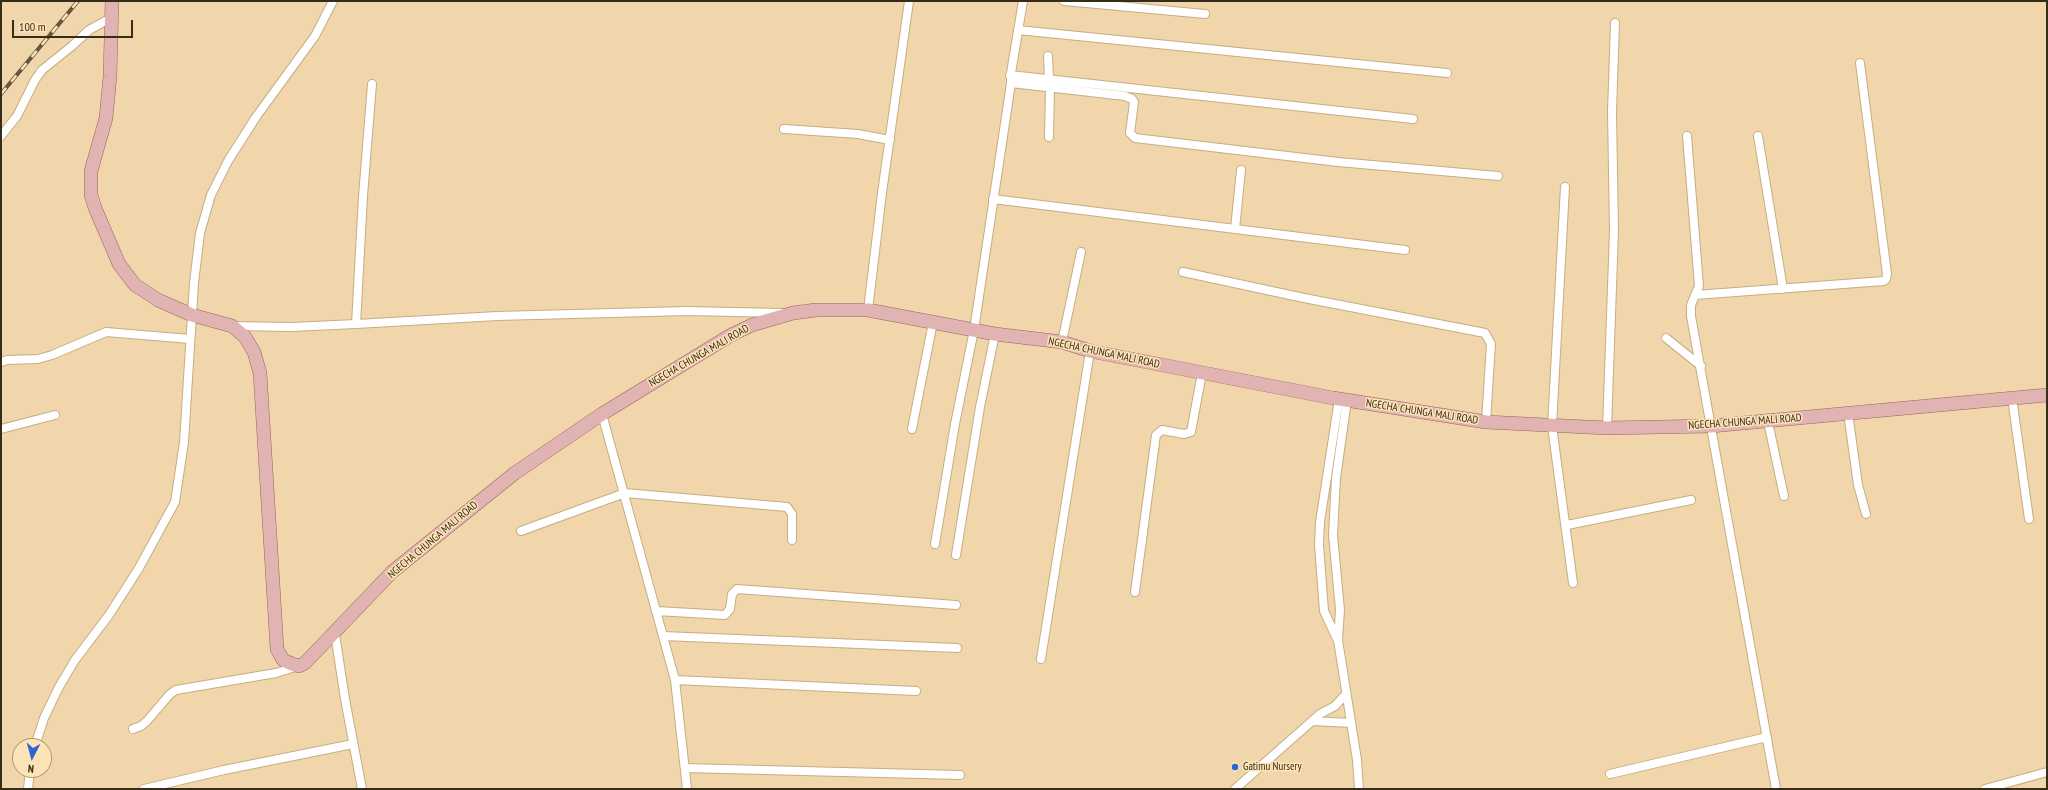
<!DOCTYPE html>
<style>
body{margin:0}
#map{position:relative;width:2048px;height:790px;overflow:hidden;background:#f0d6aa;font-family:"PT Sans Narrow",sans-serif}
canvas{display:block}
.frame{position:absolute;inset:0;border:2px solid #362c1a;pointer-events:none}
.north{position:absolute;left:12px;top:738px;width:40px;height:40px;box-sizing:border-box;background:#fee3b7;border:1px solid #ae9a78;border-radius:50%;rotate:186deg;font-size:11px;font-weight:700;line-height:16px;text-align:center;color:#362c1a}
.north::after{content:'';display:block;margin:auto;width:14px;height:18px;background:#2a67d4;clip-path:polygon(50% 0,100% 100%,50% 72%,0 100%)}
.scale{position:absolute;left:12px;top:20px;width:121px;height:18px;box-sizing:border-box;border:2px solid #362c1a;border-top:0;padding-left:5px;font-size:12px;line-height:14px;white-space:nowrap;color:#362c1a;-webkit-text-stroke:3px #fee3b7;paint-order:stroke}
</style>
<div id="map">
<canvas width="2048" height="790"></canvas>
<div class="frame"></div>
<div class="north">N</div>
<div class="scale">100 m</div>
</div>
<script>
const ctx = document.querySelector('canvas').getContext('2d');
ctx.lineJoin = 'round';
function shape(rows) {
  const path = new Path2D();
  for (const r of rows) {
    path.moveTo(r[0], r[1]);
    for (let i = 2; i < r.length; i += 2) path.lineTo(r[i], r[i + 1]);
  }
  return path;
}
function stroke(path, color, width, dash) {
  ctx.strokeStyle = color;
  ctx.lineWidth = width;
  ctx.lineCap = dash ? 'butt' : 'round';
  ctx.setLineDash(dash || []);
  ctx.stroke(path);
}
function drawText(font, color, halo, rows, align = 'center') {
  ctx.font = font + ' "PT Sans Narrow",sans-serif';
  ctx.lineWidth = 3;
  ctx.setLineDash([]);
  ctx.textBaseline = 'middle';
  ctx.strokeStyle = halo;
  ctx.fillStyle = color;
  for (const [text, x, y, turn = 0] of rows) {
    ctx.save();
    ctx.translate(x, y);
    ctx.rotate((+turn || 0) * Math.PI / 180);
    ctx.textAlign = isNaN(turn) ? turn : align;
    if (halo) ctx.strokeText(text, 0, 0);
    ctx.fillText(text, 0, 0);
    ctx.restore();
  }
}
const street = shape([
 [1064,1,1205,14],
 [1018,30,1447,73],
 [1048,56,1049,79],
 [1010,75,1413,119],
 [1011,83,1125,96,1132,99,1134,102,1130,133,1135,138,1338,162,1498,176],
 [784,129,858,134,890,140],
 [1,136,17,116,35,80,42,70,72,46,89,30,111,18],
 [1687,136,1699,286,1691,305,1691,316,1776,789],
 [1758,136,1783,289],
 [1049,137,1050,87],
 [1565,187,1552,426,1573,583],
 [993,199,1405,250],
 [1235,229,1241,170],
 [1183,272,1304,298,1485,333,1491,344,1486,422],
 [1695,295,1884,281,1886,279,1887,274,1860,63],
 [868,310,882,193,909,1],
 [356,324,363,196,372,84],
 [232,326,292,327,356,324,497,316,687,311,782,313],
 [1666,338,1701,366],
 [1062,342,1081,252],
 [1,362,7,360,38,359,52,355,106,332,190,339],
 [2012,398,2029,519],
 [1347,400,1336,478,1333,535,1340,610,1338,640,1357,760,1359,789],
 [1848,413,1858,485,1866,514],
 [602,414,675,680,687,789],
 [1768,422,1784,496],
 [1607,428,1614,231,1612,112,1615,23],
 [1,429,55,415],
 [912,429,933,322],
 [1567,525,1691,500],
 [521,531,625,493,787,507,792,514,792,540],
 [935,544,955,424,974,330,1011,83,1011,73,1023,1],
 [956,555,980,407,995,334],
 [1135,592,1156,435,1162,430,1184,434,1191,432,1202,373],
 [657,611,725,615,730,609,732,594,737,589,956,605],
 [335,634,345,699,362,789],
 [663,636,957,648],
 [1337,639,1324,611,1319,545,1320,522,1339,399],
 [1041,659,1090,351],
 [675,680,916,691],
 [1312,721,1351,723],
 [133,729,141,726,147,721,170,694,176,690,276,673,298,666],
 [35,746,44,718,59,687,75,660,109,615,139,568,175,502,184,442,194,283,200,233,211,195,228,161,256,117,315,36,333,1],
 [685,768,960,775],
 [1610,774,1767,737],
 [28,789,30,770],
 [144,789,224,770,353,744],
 [1235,789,1320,714,1335,706,1346,694],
 [1985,789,2047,772]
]);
const primary = shape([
 [112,1,110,76,106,118,91,171,91,195,95,208,119,264,135,285,158,300,192,315,232,326,245,337,254,352,260,373,277,649,283,660,292,664,299,666,305,663,392,572,515,473,602,414,731,335,752,325,793,313,816,310,868,310,995,334,1062,342,1090,351,1333,398,1486,422,1607,428,1711,426,2047,395]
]);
const rail = shape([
 [1,94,78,1]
]);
const markers = [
 [1235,767,4,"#2a67d4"]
];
const streetNames = [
 ["NGECHA CHUNGA MALI ROAD",1104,353,12],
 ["NGECHA CHUNGA MALI ROAD",699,356,-30],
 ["NGECHA CHUNGA MALI ROAD",1422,412,9],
 ["NGECHA CHUNGA MALI ROAD",1745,422,-4],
 ["NGECHA CHUNGA MALI ROAD",433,540,-40]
];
const poiNames = [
 ["Gatimu Nursery",1243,767]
];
stroke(street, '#c6ad83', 10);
stroke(primary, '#99635c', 14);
stroke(street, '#fff', 8);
stroke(primary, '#e2b3b3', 13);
stroke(rail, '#65573f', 4);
stroke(rail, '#fee3b7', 2.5, [8]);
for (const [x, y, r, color] of markers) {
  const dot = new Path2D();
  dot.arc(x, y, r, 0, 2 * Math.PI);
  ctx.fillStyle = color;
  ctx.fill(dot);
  stroke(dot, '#fee3b7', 1.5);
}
drawText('11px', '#362c1a', '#fee3b7', streetNames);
drawText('11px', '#362c1a', '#fee3b7', poiNames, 'left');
</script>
